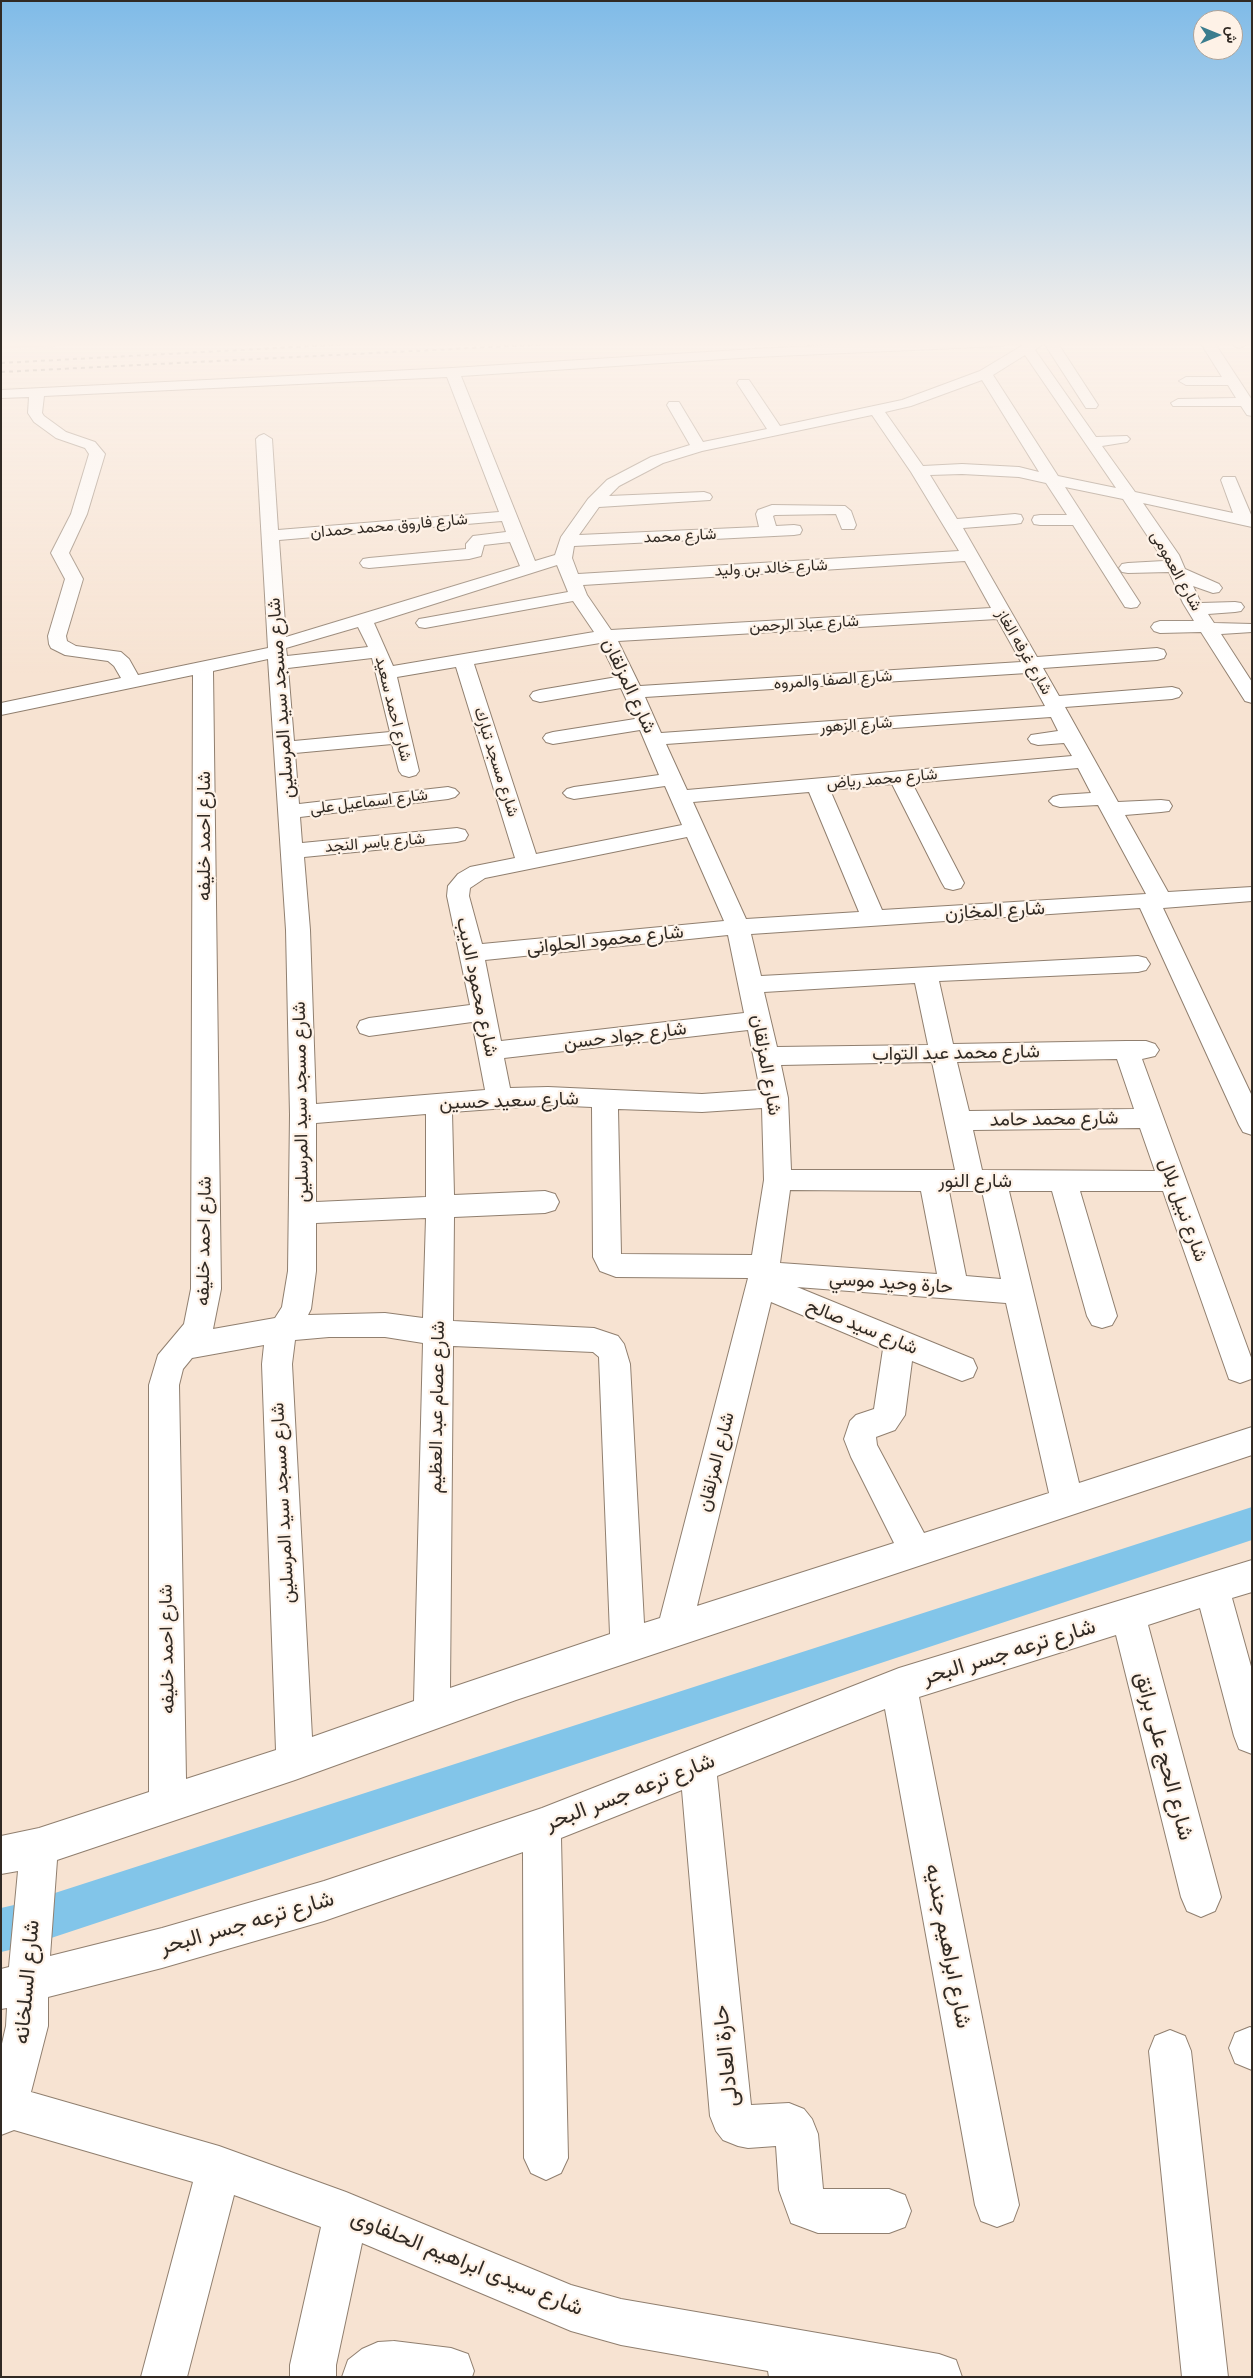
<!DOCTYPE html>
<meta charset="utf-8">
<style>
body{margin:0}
#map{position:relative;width:1253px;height:2378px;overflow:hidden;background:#f7e3d2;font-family:Cabin,Vazirmatn,sans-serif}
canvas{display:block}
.frame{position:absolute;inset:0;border:2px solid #312a24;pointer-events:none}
.north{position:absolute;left:1193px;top:10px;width:50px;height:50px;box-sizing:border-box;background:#fef2e7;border:1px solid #aca299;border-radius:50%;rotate:90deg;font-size:14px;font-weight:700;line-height:20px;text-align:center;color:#312a24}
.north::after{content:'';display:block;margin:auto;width:18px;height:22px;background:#3b7d8e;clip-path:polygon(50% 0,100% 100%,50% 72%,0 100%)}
</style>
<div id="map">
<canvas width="1253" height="2378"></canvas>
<div class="frame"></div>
<div class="north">ش</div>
</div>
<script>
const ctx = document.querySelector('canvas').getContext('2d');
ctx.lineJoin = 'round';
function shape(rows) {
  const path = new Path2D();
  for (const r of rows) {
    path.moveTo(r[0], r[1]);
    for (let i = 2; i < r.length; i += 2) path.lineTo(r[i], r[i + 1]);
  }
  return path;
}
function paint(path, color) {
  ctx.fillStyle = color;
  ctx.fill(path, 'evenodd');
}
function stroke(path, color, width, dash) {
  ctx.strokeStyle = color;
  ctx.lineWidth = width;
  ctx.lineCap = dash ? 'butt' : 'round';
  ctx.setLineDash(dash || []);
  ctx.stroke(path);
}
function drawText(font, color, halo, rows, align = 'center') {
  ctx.font = font + ' Cabin,Vazirmatn,sans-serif';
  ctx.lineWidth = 4.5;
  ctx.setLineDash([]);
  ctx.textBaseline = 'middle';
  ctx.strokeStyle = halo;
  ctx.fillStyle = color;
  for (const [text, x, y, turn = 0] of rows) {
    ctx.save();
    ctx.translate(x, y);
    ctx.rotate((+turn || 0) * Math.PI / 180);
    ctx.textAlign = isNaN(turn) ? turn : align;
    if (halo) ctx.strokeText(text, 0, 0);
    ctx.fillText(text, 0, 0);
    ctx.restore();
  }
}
const canal = shape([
 [1252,1507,1252,1540,27,1946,1,1952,1,1908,27,1902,1252,1507]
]);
const minor = shape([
 [899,342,1009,342,1002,346,755,357,461,376,535,561,555,555,561,537,588,499,607,480,651,457,690,445,667,405,669,402,679,402,703,442,767,429,737,383,739,380,749,380,780,426,902,400,980,371,1028,342,1057,342,1098,405,1096,408,1086,408,1044,343,1035,350,1096,437,1127,436,1130,439,1127,442,1102,446,1135,492,1233,513,1221,480,1223,477,1235,477,1252,517,1252,527,1143,503,1179,555,1185,569,1219,584,1222,588,1219,592,1213,593,1193,586,1201,603,1235,602,1241,603,1244,607,1241,611,1235,612,1208,614,1214,623,1252,624,1252,632,1221,634,1252,682,1252,703,1245,701,1201,632,1160,633,1154,631,1151,627,1154,623,1160,621,1194,621,1183,603,1169,572,1128,573,1122,572,1119,568,1122,564,1128,563,1164,561,1123,499,1065,487,1140,603,1137,607,1131,608,1125,607,1073,525,1040,525,1034,524,1032,520,1034,516,1040,515,1067,515,1046,483,1019,477,962,474,930,475,957,519,1015,514,1021,515,1023,519,1021,523,1015,524,963,528,1037,657,1157,648,1164,650,1166,654,1164,658,1157,660,1043,668,1059,696,1172,687,1179,689,1182,693,1179,697,1172,699,1065,707,1118,802,1161,800,1169,801,1172,806,1169,811,1161,812,1125,815,1168,892,1252,887,1252,901,1163,908,1252,1096,1252,1135,1243,1132,1239,1125,1140,908,751,934,761,976,1138,956,1146,958,1150,964,1146,970,1138,972,939,981,953,1044,1126,1041,1146,1041,1155,1044,1159,1050,1155,1056,1142,1059,1252,1360,1251,1379,1240,1383,1229,1379,1163,1191,1080,1191,1117,1316,1112,1325,1102,1328,1092,1325,1087,1316,1052,1191,1009,1191,1079,1483,1252,1427,1252,1455,516,1700,295,1780,57,1860,50,1956,162,1928,324,1881,542,1808,899,1668,1252,1560,1252,1592,1232,1598,1252,1670,1252,1754,1239,1749,1234,1736,1200,1608,1148,1625,1221,1897,1215,1911,1201,1917,1187,1911,1181,1897,1116,1635,919,1697,1019,2205,1013,2221,997,2227,981,2221,975,2205,885,1709,717,1776,751,2105,789,2103,804,2109,812,2119,818,2134,823,2189,889,2189,905,2195,911,2211,905,2227,889,2233,818,2233,791,2223,779,2190,776,2146,748,2148,738,2146,723,2140,716,2131,710,2116,682,1790,561,1838,568,2158,561,2173,546,2180,531,2173,524,2158,523,1852,324,1921,162,1968,48,1997,48,2026,31,2092,219,2146,346,2192,571,2285,621,2299,939,2354,956,2360,962,2377,769,2377,768,2371,621,2345,571,2331,362,2243,336,2365,336,2377,290,2377,290,2365,321,2227,234,2195,187,2377,141,2377,193,2182,14,2130,1,2135,1,2048,6,2026,7,2008,1,2009,1,1969,9,1967,18,1871,1,1874,1,1836,39,1828,149,1792,149,1385,158,1355,184,1324,191,1289,193,675,1,715,1,703,121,678,114,666,108,661,65,655,51,648,49,644,48,636,65,579,51,553,71,514,89,454,85,448,56,438,34,422,28,413,29,397,1,398,1,390,452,368,755,349,899,342],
 [1025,355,1116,488,1058,476,993,375,1025,355],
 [447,377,499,512,278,530,272,439,264,434,259,436,256,439,268,648,138,675,129,659,121,652,76,646,67,641,66,636,83,579,69,553,87,514,105,454,95,442,66,432,44,416,42,413,44,396,447,377],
 [982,380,1039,472,1019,467,962,464,923,466,885,412,911,406,982,380],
 [872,415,911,472,959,551,578,574,572,558,574,546,794,535,800,534,802,530,800,526,794,525,776,526,773,516,775,515,836,514,842,529,854,529,856,525,851,511,845,506,772,505,758,510,756,514,759,527,579,535,599,507,710,500,712,497,710,494,704,492,609,496,619,486,663,463,702,451,872,415],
 [502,521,506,532,473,536,466,544,466,549,369,558,363,559,360,563,363,567,369,568,469,559,481,556,484,545,510,542,520,566,286,637,279,540,502,521],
 [965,561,991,608,611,630,587,595,583,585,965,561],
 [557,565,568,592,425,618,419,619,416,623,419,627,425,628,573,601,594,632,393,666,374,623,557,565],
 [997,619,1021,662,640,686,618,641,997,619],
 [358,627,368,647,287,656,286,648,358,627],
 [600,643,617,677,540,690,533,692,530,696,533,700,540,702,621,688,635,719,553,732,546,734,543,738,546,742,553,744,640,730,659,775,574,787,567,789,563,793,567,797,574,799,665,786,682,825,536,854,474,664,600,643],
 [372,658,390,732,294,741,288,668,372,658],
 [268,659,286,930,290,1115,288,1271,282,1307,275,1318,213,1329,221,1289,213,671,268,659],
 [456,667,515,858,470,867,458,874,448,886,447,896,470,1005,369,1018,360,1021,357,1027,360,1033,369,1036,472,1022,485,1090,316,1104,310,930,304,857,457,842,465,840,468,835,465,830,457,828,302,843,300,817,448,799,455,797,459,793,455,789,448,787,299,804,295,753,392,744,399,771,402,775,409,777,416,775,419,771,397,677,456,667],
 [1027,673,1045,706,661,733,645,697,1027,673],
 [1051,717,1058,731,1031,735,1028,739,1031,743,1038,745,1064,743,1072,756,687,790,666,744,1051,717],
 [1078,768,1091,793,1060,795,1053,797,1049,801,1053,805,1060,807,1098,805,1146,894,882,910,830,790,892,784,942,883,945,888,953,890,961,888,964,883,912,783,1078,768],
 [809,792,859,912,746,919,693,802,809,792],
 [687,837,724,921,482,944,469,896,470,888,485,878,687,837],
 [728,935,744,1013,501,1041,485,960,728,935],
 [915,983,928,1045,777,1047,764,992,915,983],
 [748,1030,760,1090,702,1094,548,1087,510,1088,504,1058,748,1030],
 [1117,1059,1134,1109,969,1111,957,1062,1117,1059],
 [932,1062,955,1170,791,1170,788,1098,781,1065,932,1062],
 [548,1105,592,1107,593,1257,600,1271,616,1277,748,1278,660,1618,644,1623,630,1364,624,1344,618,1336,594,1328,453,1321,454,1217,545,1213,555,1210,559,1202,555,1194,545,1191,454,1195,452,1112,548,1105],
 [762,1108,764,1180,752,1255,621,1254,618,1109,702,1112,762,1108],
 [426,1114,426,1197,316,1202,316,1123,426,1114],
 [1140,1128,1155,1171,982,1170,973,1130,1140,1128],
 [790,1190,921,1191,937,1274,780,1263,790,1190],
 [949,1191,982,1191,1001,1279,966,1276,949,1191],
 [426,1218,423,1318,385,1313,308,1315,311,1309,316,1271,316,1223,426,1218],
 [797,1287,1006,1303,1049,1493,924,1533,877,1445,876,1437,895,1430,905,1415,912,1361,962,1381,973,1377,977,1368,973,1359,797,1287],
 [771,1302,883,1349,874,1409,856,1415,850,1421,844,1439,851,1457,894,1543,697,1606,771,1302],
 [329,1337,385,1337,423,1343,414,1701,312,1737,292,1364,295,1340,329,1337],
 [264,1345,262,1364,276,1750,186,1779,179,1385,183,1369,192,1358,264,1345],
 [453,1346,593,1352,599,1357,610,1634,450,1688,453,1346],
 [1200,342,1214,342,1252,400,1252,416,1247,415,1241,406,1173,406,1171,403,1178,399,1236,398,1228,385,1186,385,1179,381,1186,377,1222,377,1200,342],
 [1231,342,1246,342,1247,344,1240,348,1235,347,1231,342],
 [1250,2027,1252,2028,1252,2070,1235,2063,1229,2048,1235,2033,1250,2027],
 [1170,2030,1185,2036,1191,2051,1228,2377,1182,2377,1149,2051,1155,2036,1170,2030],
 [394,2341,451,2348,468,2354,474,2371,472,2377,342,2377,348,2360,362,2349,378,2342,394,2341]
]);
const highway = shape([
 [1,342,60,342,53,346,1,349,1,342]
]);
const rail = shape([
 [1,363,387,342],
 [1,372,590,342]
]);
const farStreetnames = [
 ["شارع فاروق محمد حمدان",389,526,-5],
 ["شارع محمد",680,536,-3],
 ["شارع خالد بن وليد",771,568,-3],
 ["شارع العمومى",1176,571,61],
 ["شارع عباد الرحمن",804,624,-3],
 ["شارع غرفه الغاز",1024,652,60],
 ["شارع الصفا والمروه",833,680,-4],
 ["شارع احمد سعيد",393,709,76],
 ["شارع الزهور",856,725,-4],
 ["شارع مسجد تبارك",496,762,72],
 ["شارع محمد رياض",882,779,-5],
 ["شارع اسماعيل على",369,802,-7],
 ["شارع ياسر النجد",375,843,-5]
];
const streetNames = [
 ["شارع المزلقان",629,686,65],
 ["شارع مسجد سيد المرسلين",281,698,-94],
 ["شارع احمد خليفه",204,836,-90],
 ["شارع المخازن",995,911,-3],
 ["شارع محمود الحلوانى",605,940,-6],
 ["شارع محمود الديب",477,987,78],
 ["شارع جواد حسن",625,1036,-7],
 ["شارع محمد عبد التواب",956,1053,-1],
 ["شارع المزلقان",766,1065,80],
 ["شارع سعيد حسين",509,1101,-2],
 ["شارع مسجد سيد المرسلين",301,1102,-91],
 ["شارع محمد حامد",1054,1119,-1],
 ["شارع النور",975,1181],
 ["شارع نبيل بلال",1183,1210,70],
 ["شارع احمد خليفه",204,1241,-89],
 ["حارة وحيد موسي",891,1283,4],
 ["شارع سيد صالح",862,1327,22],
 ["شارع عصام عبد العظيم",437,1407,-89],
 ["شارع المزلقان",716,1462,-76],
 ["شارع مسجد سيد المرسلين",283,1503,-93],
 ["شارع احمد خليفه",167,1649,-91]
];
const nearStreetnames = [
 ["شارع ترعه جسر البحر",1009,1652,-17],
 ["شارع الحج على برانق",1164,1756,75],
 ["شارع ترعه جسر البحر",630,1792,-21],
 ["شارع ترعه جسر البحر",247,1923,-16],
 ["شارع ابراهيم جنديه",948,1946,79],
 ["شارع السلخانه",27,1982,-85],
 ["حارة العادلى",726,2056,-96],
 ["شارع سيدى ابراهيم الحلفاوى",467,2263,22]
];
paint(canal, '#82c5e9');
stroke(minor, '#907f6f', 2);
stroke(highway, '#fff', 2);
paint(minor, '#fff');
paint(highway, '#fbbcc1');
stroke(rail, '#70655b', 2, [4, 4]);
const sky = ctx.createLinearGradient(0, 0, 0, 675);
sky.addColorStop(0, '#7fbbe8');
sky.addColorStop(0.51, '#fbf2eb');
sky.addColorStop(1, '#fbf2eb00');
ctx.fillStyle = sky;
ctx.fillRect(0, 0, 1253, 675);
drawText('16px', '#312a24', '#fef2e7', farStreetnames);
drawText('19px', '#312a24', '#fef2e7', streetNames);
drawText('22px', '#312a24', '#fef2e7', nearStreetnames);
</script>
